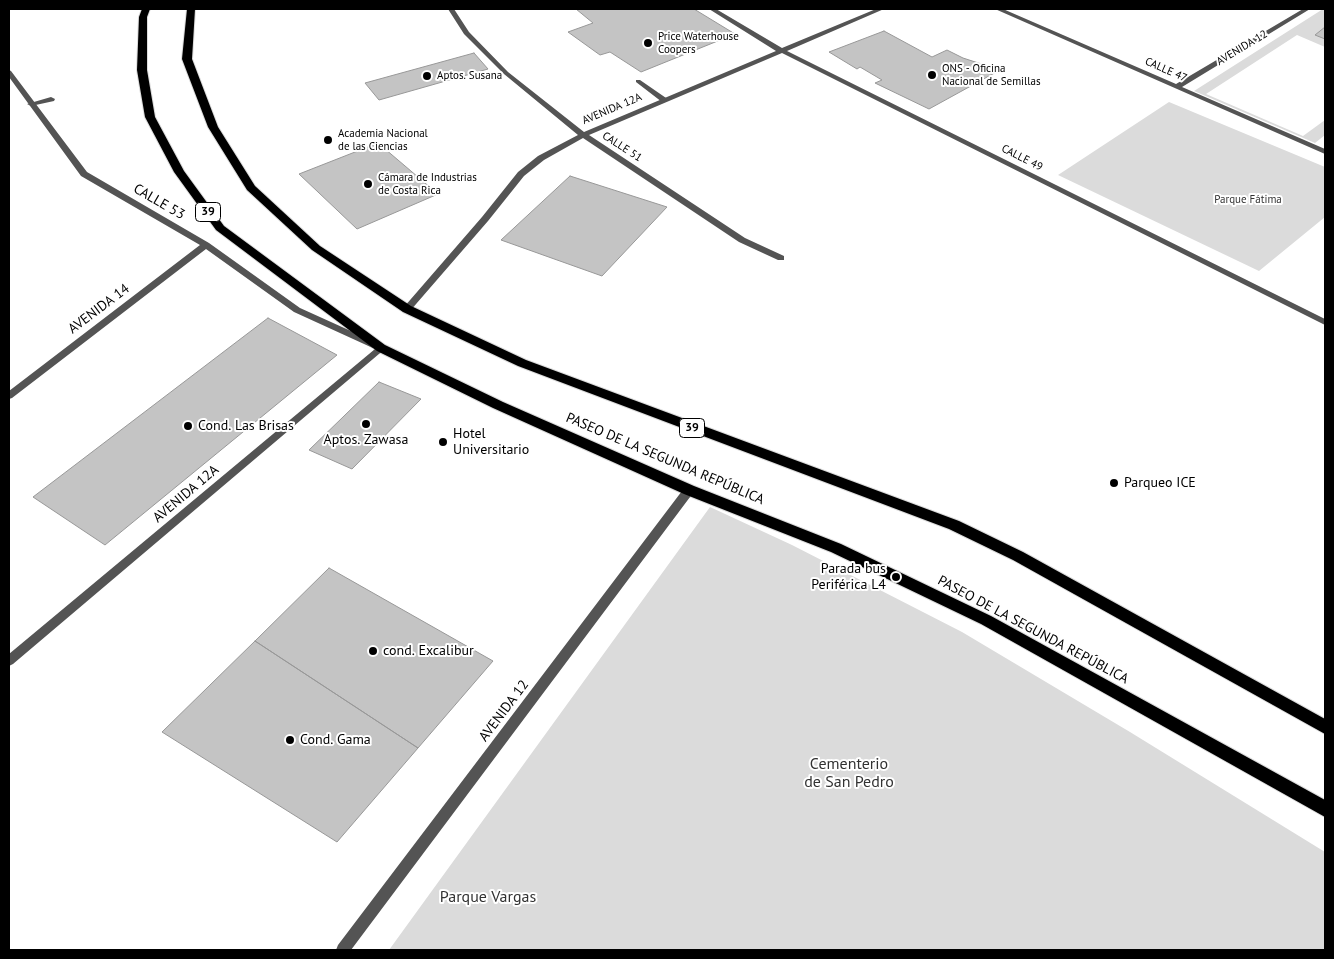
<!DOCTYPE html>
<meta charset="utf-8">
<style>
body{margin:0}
#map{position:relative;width:1334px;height:959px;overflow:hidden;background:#fff;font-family:"PT Sans",sans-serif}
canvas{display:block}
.frame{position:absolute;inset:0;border:10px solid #000;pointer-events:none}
</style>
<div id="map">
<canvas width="1334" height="959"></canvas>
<div class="frame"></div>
</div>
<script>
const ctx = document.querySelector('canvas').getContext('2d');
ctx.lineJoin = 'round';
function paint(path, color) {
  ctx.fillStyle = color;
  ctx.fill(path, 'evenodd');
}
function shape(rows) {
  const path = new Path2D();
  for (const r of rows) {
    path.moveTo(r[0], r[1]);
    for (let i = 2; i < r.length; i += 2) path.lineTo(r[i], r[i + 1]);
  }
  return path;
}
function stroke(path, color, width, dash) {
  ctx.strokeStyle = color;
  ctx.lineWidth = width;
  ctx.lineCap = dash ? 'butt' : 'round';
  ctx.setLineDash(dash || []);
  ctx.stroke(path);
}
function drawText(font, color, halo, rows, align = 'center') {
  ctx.font = font + ' "PT Sans",sans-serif';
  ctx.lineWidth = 4;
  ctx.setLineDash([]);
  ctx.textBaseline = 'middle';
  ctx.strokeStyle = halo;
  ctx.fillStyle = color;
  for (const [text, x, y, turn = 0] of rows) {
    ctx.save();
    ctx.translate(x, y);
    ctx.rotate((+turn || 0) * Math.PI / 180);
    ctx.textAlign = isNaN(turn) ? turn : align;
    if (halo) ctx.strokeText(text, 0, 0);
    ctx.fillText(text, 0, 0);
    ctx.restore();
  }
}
const green = shape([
 [1323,9,1325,9,1325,47,1297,35,1206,94,1303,136,1325,120,1325,135,1315,143,1194,91],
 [1169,102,1325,167,1325,217,1259,271,1058,175],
 [710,507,792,545,962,632,1130,732,1325,852,1325,950,389,950]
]);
const building = shape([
 [576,9,694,9,735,34,641,72,610,52,600,55,568,32,593,23,576,9],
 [1325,27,1325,39,1315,35,1325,27],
 [884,31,932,57,947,50,963,58,1000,70,929,109,875,83,882,80,860,67,857,69,829,52,884,31],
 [474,53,488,69,379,100,365,83,474,53],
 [378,143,438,194,357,229,299,174,378,143],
 [570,176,667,207,602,276,501,240,570,176],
 [268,318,337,355,105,545,33,497,268,318],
 [379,382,421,399,352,469,309,450,379,382],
 [329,568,493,661,418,748,255,641,329,568],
 [255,641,418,748,337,842,162,732,255,641]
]);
const service = shape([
 [636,80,640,80,669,100,662,102,636,82,636,80],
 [51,97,55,99,54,101,31,106,27,104,51,97]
]);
const minor = shape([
 [448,9,454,9,469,32,508,72,584,132,776,51,709,9,716,9,782,48,876,9,884,9,787,51,1325,319,1325,325,782,53,589,135,745,238,784,256,784,260,778,260,739,242,583,138,544,160,524,176,488,221,410,311,404,311,403,309,404,307,482,217,518,172,538,156,578,135,504,74,464,34,448,9],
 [995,9,1003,9,1176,84,1303,9,1310,9,1182,87,1325,149,1325,154,995,9],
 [9,70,11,71,87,172,209,243,300,308,384,346,386,348,13,664,9,666,9,654,375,349,294,312,206,249,12,398,9,399,9,391,200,245,81,176,9,77,9,70],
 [689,486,693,487,694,490,693,493,351,950,336,950,338,945,685,487,689,486]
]);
const trunk = shape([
 [142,9,150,9,147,17,147,70,155,117,184,171,224,226,385,345,503,402,694,486,841,544,991,616,1325,800,1325,817,981,624,831,552,684,494,493,408,377,351,216,230,174,172,145,117,137,70,139,17,142,9],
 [187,9,195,9,192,59,218,127,255,186,320,246,411,306,526,360,959,521,1023,552,1325,719,1325,734,1013,560,949,529,518,366,403,312,312,250,247,190,208,127,182,59,187,9]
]);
const markers = [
 [648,43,5,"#000"],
 [932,75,5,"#000"],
 [427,76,5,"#000"],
 [328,140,5,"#000"],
 [368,184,5,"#000"],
 [366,424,5,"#000"],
 [188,426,5,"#000"],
 [443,442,5,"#000"],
 [1114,483,5,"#000"],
 [896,577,5,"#000"],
 [373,651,5,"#000"],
 [290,740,5,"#000"]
];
const farPoinames = [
 ["Price Waterhouse",658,37],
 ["Coopers",658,50],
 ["ONS - Oficina",942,69],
 ["Nacional de Semillas",942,82],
 ["Aptos. Susana",437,76],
 ["Academia Nacional",338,134],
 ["de las Ciencias",338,147],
 ["Cámara de Industrias",378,178],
 ["de Costa Rica",378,191]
];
const farStreetnames = [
 ["AVENIDA 12",1242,48,-31],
 ["CALLE 47",1166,70,24],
 ["AVENIDA 12A",612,109,-23],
 ["CALLE 51",622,147,33],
 ["CALLE 49",1022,158,27]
];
const farParknames = [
 ["Parque Fátima",1248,200]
];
const shields = [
 [208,212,25],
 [692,428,25]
];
const shieldNames = [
 ["39",208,212],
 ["39",692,428]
];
const streetNames = [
 ["CALLE 53",159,202,30],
 ["AVENIDA 14",99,309,-37],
 ["PASEO DE LA SEGUNDA REPÚBLICA",665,459,23],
 ["AVENIDA 12A",186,494,-40],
 ["PASEO DE LA SEGUNDA REPÚBLICA",1033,630,28],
 ["AVENIDA 12",504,711,-53]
];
const poiNames = [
 ["Cond. Las Brisas",198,426],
 ["Hotel",453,434],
 ["Universitario",453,450],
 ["Aptos. Zawasa",366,440,"center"],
 ["Parqueo ICE",1124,483],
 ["Parada bus",886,569,"right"],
 ["Periférica L4",886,585,"right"],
 ["cond. Excalibur",383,651],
 ["Cond. Gama",300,740]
];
const nearParknames = [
 ["Cementerio",849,764],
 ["de San Pedro",849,782],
 ["Parque Vargas",488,897]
];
paint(green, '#dbdbdb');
paint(building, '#c4c4c4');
stroke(building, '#989898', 1);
stroke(trunk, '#dbdbdb', 2);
paint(service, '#545454');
paint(minor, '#545454');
paint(trunk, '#000');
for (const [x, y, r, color] of markers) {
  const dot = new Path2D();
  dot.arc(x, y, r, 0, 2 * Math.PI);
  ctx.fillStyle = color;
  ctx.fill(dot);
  stroke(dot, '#fff', 2);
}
drawText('11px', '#000', '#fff', farPoinames, 'left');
drawText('11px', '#000', '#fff', farStreetnames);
drawText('11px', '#323232', '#fff', farParknames);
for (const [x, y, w] of shields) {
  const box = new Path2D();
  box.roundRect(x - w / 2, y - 9.5, w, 19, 4);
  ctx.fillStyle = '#fff';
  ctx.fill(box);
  stroke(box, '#000', 1);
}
drawText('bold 12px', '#000', null, shieldNames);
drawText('14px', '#000', '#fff', streetNames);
drawText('14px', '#000', '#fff', poiNames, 'left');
drawText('16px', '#323232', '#fff', nearParknames);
</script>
